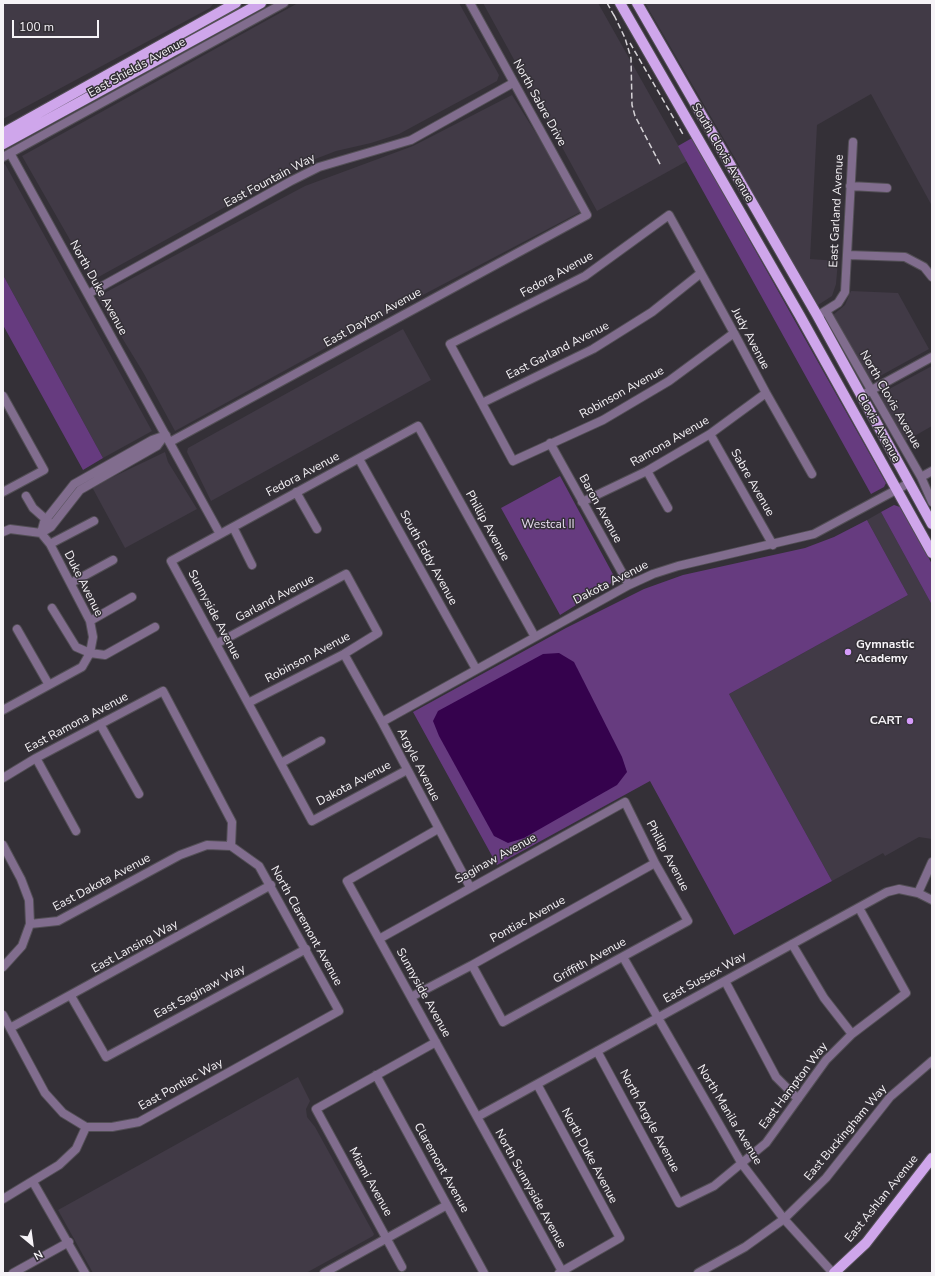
<!DOCTYPE html>
<style>
body{margin:0}
#map{position:relative;width:935px;height:1276px;overflow:hidden;background:#343037;font-family:"Nunito Sans",sans-serif}
canvas{display:block}
.frame{position:absolute;inset:0;border:4px solid #f6f3f7;pointer-events:none}
.north{position:absolute;left:12px;top:1224px;width:40px;height:40px;-webkit-text-stroke:3px #343037;paint-order:stroke;rotate:151deg;font-size:11px;font-weight:700;line-height:16px;text-align:center;color:#f6f3f7}
.north::after{content:'';display:block;margin:auto;width:14px;height:18px;background:#f6f3f7;clip-path:polygon(50% 0,100% 100%,50% 72%,0 100%)}
.scale{position:absolute;left:12px;top:20px;width:87px;height:18px;box-sizing:border-box;border:2px solid #f6f3f7;border-top:0;padding-left:5px;font-size:12px;line-height:14px;white-space:nowrap;color:#f6f3f7;-webkit-text-stroke:3px #343037;paint-order:stroke}
</style>
<div id="map">
<canvas width="935" height="1276"></canvas>
<div class="frame"></div>
<div class="north">N</div>
<div class="scale">100 m</div>
</div>
<script>
const ctx = document.querySelector('canvas').getContext('2d');
ctx.lineJoin = 'round';
function paint(path, color) {
  ctx.fillStyle = color;
  ctx.fill(path, 'evenodd');
}
function shape(rows) {
  const path = new Path2D();
  for (const r of rows) {
    path.moveTo(r[0], r[1]);
    for (let i = 2; i < r.length; i += 2) path.lineTo(r[i], r[i + 1]);
  }
  return path;
}
function stroke(path, color, width, dash) {
  ctx.strokeStyle = color;
  ctx.lineWidth = width;
  ctx.lineCap = dash ? 'butt' : 'round';
  ctx.setLineDash(dash || []);
  ctx.stroke(path);
}
function drawText(font, color, halo, rows, align = 'center') {
  ctx.font = font + ' "Nunito Sans",sans-serif';
  ctx.lineWidth = 3;
  ctx.setLineDash([]);
  ctx.textBaseline = 'middle';
  ctx.strokeStyle = halo;
  ctx.fillStyle = color;
  for (const [text, x, y, turn = 0] of rows) {
    ctx.save();
    ctx.translate(x, y);
    ctx.rotate((+turn || 0) * Math.PI / 180);
    ctx.textAlign = isNaN(turn) ? turn : align;
    if (halo) ctx.strokeText(text, 0, 0);
    ctx.fillText(text, 0, 0);
    ctx.restore();
  }
}
const built = shape([
 [3,3,214,3,210,8,3,119],
 [298,3,459,3,499,75,497,81,399,134,371,143,336,151,305,163,93,280,22,156],
 [483,3,598,3,687,161,597,211],
 [645,3,932,3,932,206,871,94,817,125,810,259,838,261,836,284,832,296,818,305,809,288,808,301,735,170,740,167],
 [512,95,584,210,400,307,175,431,143,372,97,297,305,186,413,146],
 [5,164,152,431,103,458,3,275,3,165],
 [851,291,898,293,929,349,871,381,833,315,845,305],
 [403,329,431,380,211,501,187,452,188,448],
 [932,366,932,426,904,442,878,395],
 [165,452,168,462,197,509,125,548,92,487],
 [881,512,932,605,932,839,919,837,885,856,883,853,832,881,729,694,908,595,867,520],
 [298,1077,310,1101,306,1109,307,1117,315,1127,374,1234,373,1236,306,1273,93,1273,58,1210]
]);
const green = shape([
 [692,138,886,483,884,487,871,494,678,146],
 [3,275,103,458,83,470,3,325],
 [560,476,615,578,613,582,560,615,501,508],
 [894,505,900,507,932,564,932,605,881,512],
 [867,520,908,595,729,694,832,881,734,935,650,781,497,865,413,712,566,628,644,589,683,575,805,548,834,537]
]);
const water = shape([
 [559,653,574,662,622,757,627,772,617,785,524,838,508,843,494,836,439,736,433,721,438,711,543,654]
]);
const minor = shape([
 [10,153,220,534],
 [3,157,284,3],
 [850,186,887,188],
 [848,255,905,257,924,267,932,277],
 [88,294,291,181,319,167,411,140,513,83],
 [826,311,921,477,932,502],
 [822,313,838,303,845,292,853,142],
 [734,333,669,381,603,420,513,461,450,344,585,276,669,215,701,273,734,333,766,393,812,474],
 [866,393,932,357],
 [3,396,44,470,3,492],
 [482,403,593,349,652,312,701,273],
 [710,434,773,545],
 [170,442,587,215,470,3],
 [550,443,629,585],
 [359,459,476,669],
 [647,471,668,508],
 [921,477,932,471],
 [296,492,317,529],
 [26,496,33,508,50,523],
 [582,502,647,471,710,434,766,393],
 [233,527,252,565],
 [3,532,10,529,41,533,50,544,90,621,93,637,90,653,82,667,3,710],
 [41,533,44,522,74,484,152,440,166,435],
 [41,533,51,527,80,490,157,446,165,435],
 [50,544,94,521],
 [71,583,113,560],
 [52,608,76,647,90,653,105,655,155,627],
 [90,621,132,597],
 [17,629,49,685],
 [216,644,346,574,378,633,344,654,248,703],
 [344,654,382,722,470,887],
 [382,722,629,585,653,574,678,566,814,534,909,483],
 [100,724,139,794],
 [36,758,76,831],
 [281,763,321,741],
 [407,770,312,821,171,561,418,426,535,637],
 [3,778,36,758,163,691,232,822,231,846],
 [438,829,347,881,563,1273],
 [3,845,21,879,29,900,30,924],
 [918,893,932,900],
 [379,939,625,802,655,863,688,921,503,1022,472,965],
 [792,944,824,998,852,1034],
 [623,957,742,1164,784,1219,833,1273],
 [3,967,22,946,30,924,58,921,180,855,207,845,231,846],
 [725,981,776,1077,798,1099],
 [71,996,106,1057,306,949],
 [411,997,472,965,655,863],
 [3,1015,45,1093,63,1113,86,1127,112,1127,139,1122,339,1011,259,866,231,846],
 [10,1028,271,885],
 [597,1051,679,1203,714,1186,766,1143,826,1060,852,1034,906,993,859,908],
 [376,1075,484,1273],
 [537,1084,620,1238,559,1273],
 [477,1117,887,892,899,889,918,893,932,862],
 [33,1182,85,1273],
 [3,1199,59,1165,76,1149,86,1127],
 [402,1267,316,1109,436,1042],
 [13,1273,69,1242],
 [324,1273,447,1205],
 [698,1273,745,1247,784,1219,826,1178,890,1097,932,1061]
]);
const major = shape([
 [620,3,800,316,932,553],
 [637,3,817,315,932,524],
 [3,133,236,3],
 [3,144,261,3],
 [834,1273,866,1243,932,1158]
]);
const rail = shape([
 [607,3,616,19],
 [614,15,625,38,631,58,632,105,635,116,661,166],
 [630,43,684,136]
]);
const markers = [
 [848,652,4,"#d59bfa"],
 [910,721,4,"#d59bfa"]
];
const streetNames = [
 ["East Shields Avenue",137,68,-29],
 ["North Sabre Drive",539,103,61],
 ["South Clovis Avenue",722,153,60],
 ["East Fountain Way",270,181,-28],
 ["East Garland Avenue",837,211,-87],
 ["Fedora Avenue",557,275,-29],
 ["North Duke Avenue",98,288,61],
 ["East Dayton Avenue",373,318,-29],
 ["Judy Avenue",750,339,62],
 ["East Garland Avenue",558,351,-27],
 ["Robinson Avenue",622,393,-29],
 ["North Clovis Avenue",890,400,60],
 ["Clovis Avenue",878,428,61],
 ["Ramona Avenue",670,442,-30],
 ["Fedora Avenue",303,475,-28],
 ["Sabre Avenue",752,483,60],
 ["Baron Avenue",600,509,61],
 ["Phillip Avenue",487,526,61],
 ["South Eddy Avenue",428,558,61],
 ["Dakota Avenue",611,583,-27],
 ["Duke Avenue",83,584,63],
 ["Garland Avenue",275,599,-28],
 ["Sunnyside Avenue",214,615,62],
 ["Robinson Avenue",308,658,-28],
 ["East Ramona Avenue",77,723,-28],
 ["Argyle Avenue",418,765,63],
 ["Dakota Avenue",354,784,-28],
 ["Phillip Avenue",667,856,62],
 ["Saginaw Avenue",496,859,-29],
 ["East Dakota Avenue",102,883,-28],
 ["Pontiac Avenue",528,920,-29],
 ["North Claremont Avenue",306,926,61],
 ["East Lansing Way",135,947,-29],
 ["Griffith Avenue",590,961,-29],
 ["East Sussex Way",705,978,-29],
 ["East Saginaw Way",200,992,-28],
 ["Sunnyside Avenue",423,993,61],
 ["East Pontiac Way",181,1085,-29],
 ["East Hampton Way",794,1086,-53],
 ["North Manila Avenue",729,1115,59],
 ["North Argyle Avenue",649,1121,62],
 ["East Buckingham Way",846,1133,-50],
 ["North Duke Avenue",589,1156,62],
 ["Claremont Avenue",441,1168,61],
 ["Miami Avenue",370,1182,61],
 ["North Sunnyside Avenue",530,1189,61],
 ["East Ashlan Avenue",882,1199,-51]
];
const parkNames = [
 ["Westcal II",548,525]
];
const poiNames = [
 ["Gymnastic",856,645],
 ["Academy",856,659],
 ["CART",902,721,"right"]
];
paint(built, '#413a46');
paint(green, '#663b7f');
paint(water, '#35024d');
stroke(minor, '#534f56', 10);
stroke(major, '#534f56', 12);
stroke(minor, '#816d8e', 8);
stroke(major, '#cfa6eb', 10);
stroke(rail, '#d5d2d6', 1.5, [6, 3]);
for (const [x, y, r, color] of markers) {
  const dot = new Path2D();
  dot.arc(x, y, r, 0, 2 * Math.PI);
  ctx.fillStyle = color;
  ctx.fill(dot);
  stroke(dot, '#343037', 1.5);
}
drawText('12px', '#f6f3f7', '#343037', streetNames);
drawText('12px', '#eadef2', '#343037', parkNames);
drawText('bold 12px', '#f6f3f7', '#343037', poiNames, 'left');
</script>
